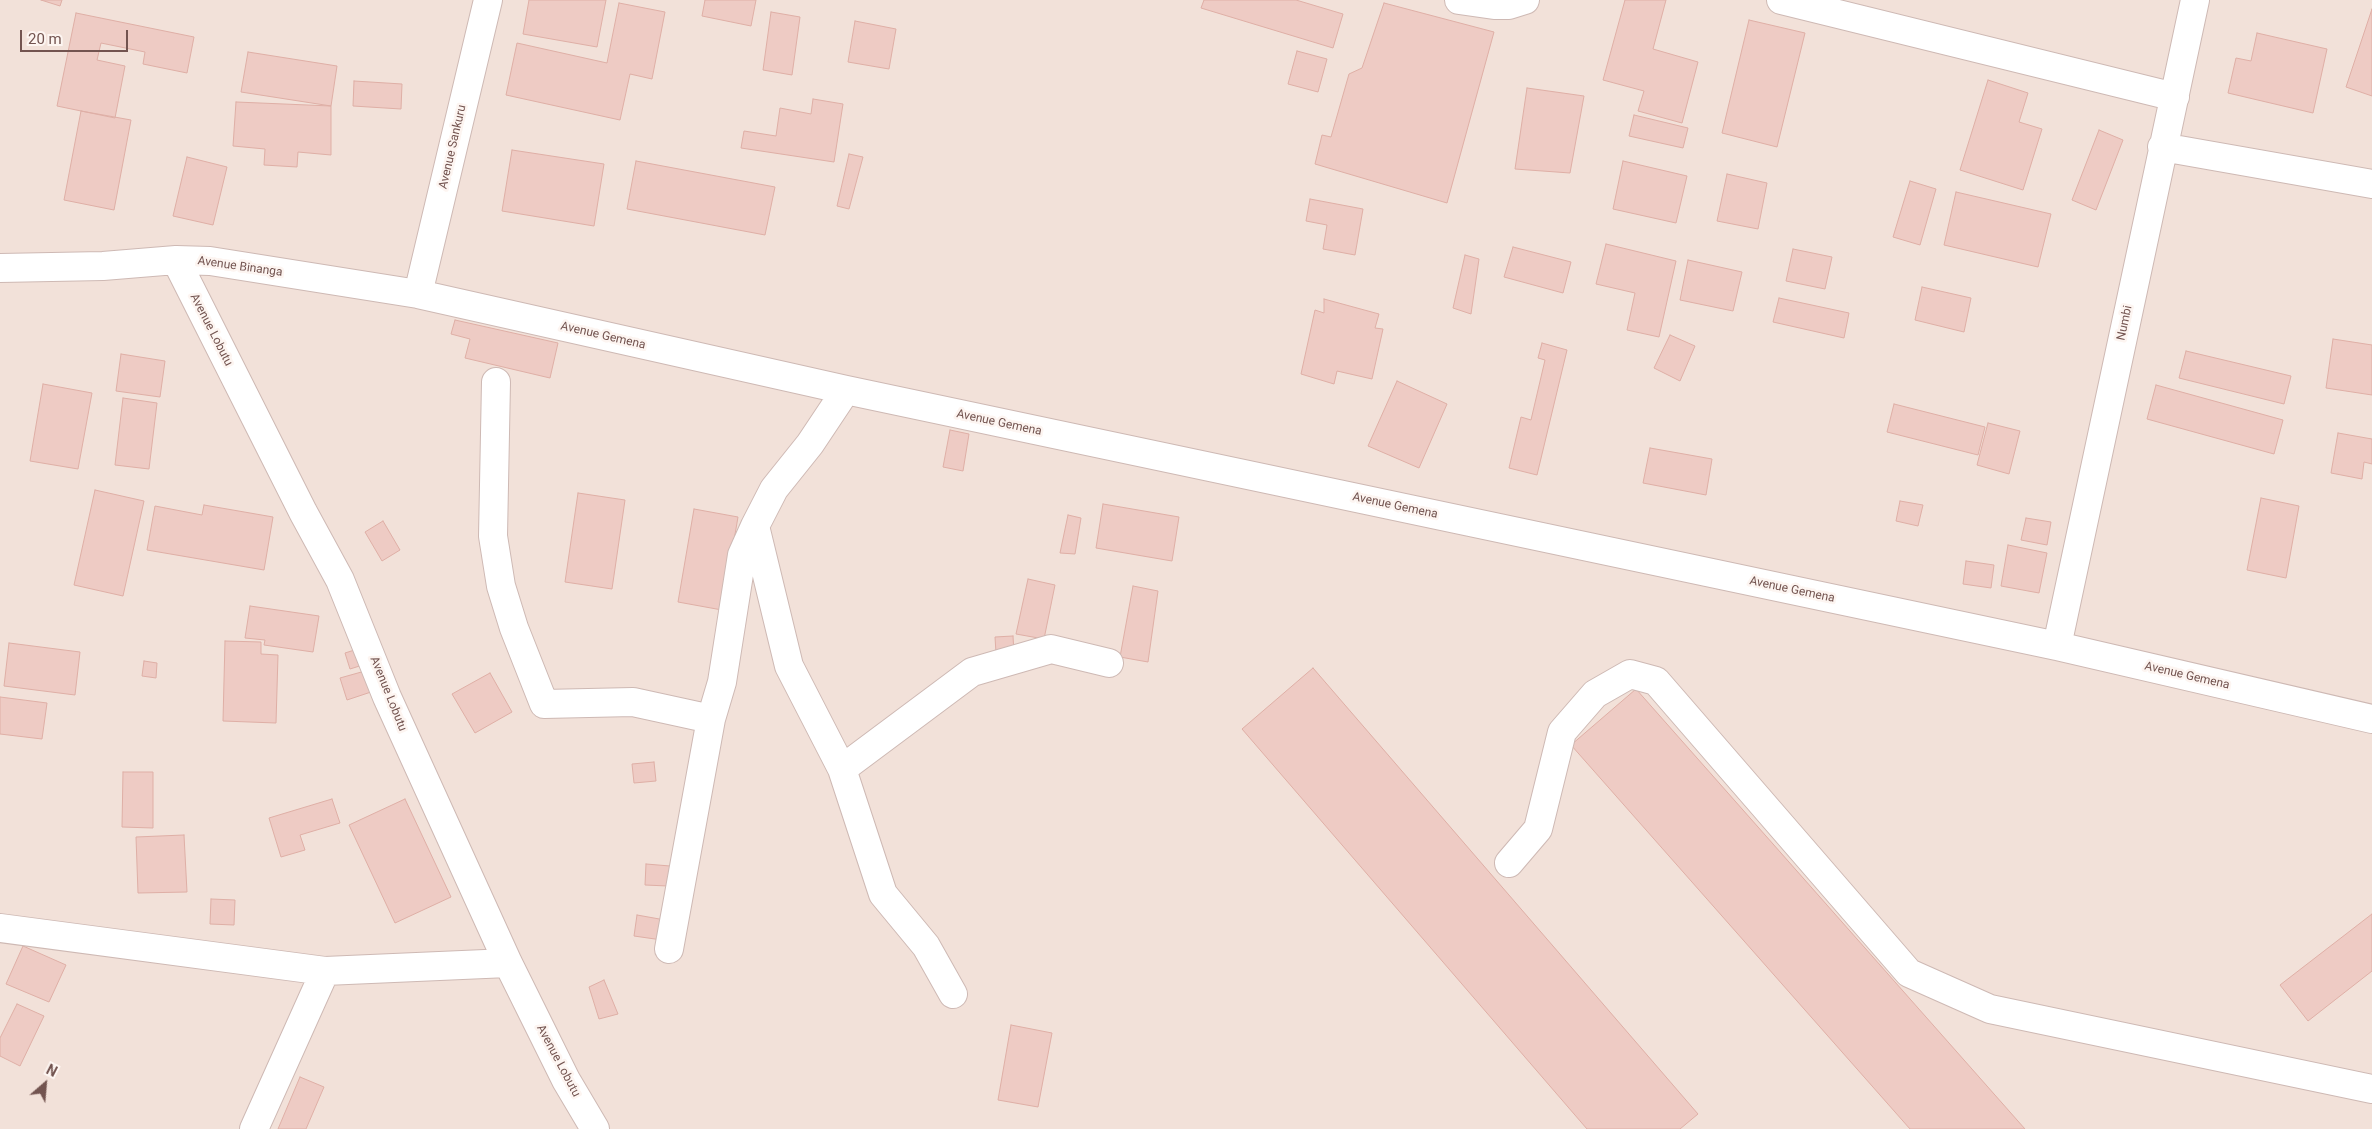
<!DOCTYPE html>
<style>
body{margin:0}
#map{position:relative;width:2372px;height:1129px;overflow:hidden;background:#fbf1ea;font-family:Roboto,sans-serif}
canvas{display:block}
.north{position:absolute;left:20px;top:1059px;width:50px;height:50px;-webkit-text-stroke:4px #fdf5f1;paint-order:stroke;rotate:27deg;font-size:14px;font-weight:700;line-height:20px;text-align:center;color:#735450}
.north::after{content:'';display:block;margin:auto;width:18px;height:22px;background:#735450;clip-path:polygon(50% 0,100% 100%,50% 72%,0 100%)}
.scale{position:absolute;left:20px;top:30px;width:108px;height:22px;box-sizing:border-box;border:2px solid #735450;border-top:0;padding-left:6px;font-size:15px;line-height:18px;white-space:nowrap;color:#735450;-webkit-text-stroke:4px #fdf5f1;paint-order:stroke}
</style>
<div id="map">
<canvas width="2372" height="1129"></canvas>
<div class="north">N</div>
<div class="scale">20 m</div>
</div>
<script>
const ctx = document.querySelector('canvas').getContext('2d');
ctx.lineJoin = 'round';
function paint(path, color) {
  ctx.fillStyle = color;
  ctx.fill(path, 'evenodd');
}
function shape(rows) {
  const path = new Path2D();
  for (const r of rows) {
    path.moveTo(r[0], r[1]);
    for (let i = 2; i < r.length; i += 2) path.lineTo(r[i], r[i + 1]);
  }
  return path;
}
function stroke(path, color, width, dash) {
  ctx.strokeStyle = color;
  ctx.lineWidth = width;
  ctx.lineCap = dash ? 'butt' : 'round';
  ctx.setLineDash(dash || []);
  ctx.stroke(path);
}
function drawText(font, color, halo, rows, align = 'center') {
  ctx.font = font + ' Roboto,sans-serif';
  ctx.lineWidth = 5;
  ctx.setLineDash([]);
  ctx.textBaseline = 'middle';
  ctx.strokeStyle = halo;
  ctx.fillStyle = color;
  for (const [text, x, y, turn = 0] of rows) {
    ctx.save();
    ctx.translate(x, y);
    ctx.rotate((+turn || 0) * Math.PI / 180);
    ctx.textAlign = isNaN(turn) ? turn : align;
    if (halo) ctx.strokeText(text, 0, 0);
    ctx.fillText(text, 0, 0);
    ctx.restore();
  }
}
const residential = shape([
 [0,0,2372,0,2372,1129,0,1129]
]);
const building = shape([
 [41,0,62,0,60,6,41,0],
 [529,0,606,0,597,47,523,34,529,0],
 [705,0,756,0,751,26,702,16,705,0],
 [1204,0,1296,0,1343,14,1333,48,1201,8,1204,0],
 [1625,0,1666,0,1653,49,1698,62,1682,123,1638,111,1644,91,1603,80,1625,0],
 [619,3,665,12,652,79,630,74,620,120,506,95,517,43,607,63,619,3],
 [1384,3,1494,32,1447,203,1315,164,1322,135,1331,137,1349,74,1362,68,1384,3],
 [2372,9,2372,96,2346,87,2372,9],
 [771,12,800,17,792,75,763,70,771,12],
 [76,13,194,37,187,73,143,64,145,52,101,43,97,60,125,66,115,118,57,106,76,13],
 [1749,20,1805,33,1777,147,1722,133,1749,20],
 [855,21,896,29,889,69,848,62,855,21],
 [2257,33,2327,49,2313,113,2228,93,2236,58,2251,61,2257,33],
 [1297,51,1327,59,1318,92,1288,84,1297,51],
 [248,52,337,66,331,106,241,92,248,52],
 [1988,80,2028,93,2019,122,2042,129,2023,190,1960,170,1988,80],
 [354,81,402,84,401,109,353,106,354,81],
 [1527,88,1584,96,1570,173,1515,169,1527,88],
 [813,99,843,104,834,162,741,148,744,131,776,136,780,108,811,114,813,99],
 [236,102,331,106,331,155,298,152,297,167,264,165,265,149,233,146,236,102],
 [81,111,131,120,114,210,64,200,81,111],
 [1634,115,1688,128,1683,148,1629,136,1634,115],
 [2099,130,2123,140,2096,210,2072,200,2099,130],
 [512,150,604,164,594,226,502,211,512,150],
 [849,154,863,157,849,209,837,206,849,154],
 [187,157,227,167,213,225,173,216,187,157],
 [636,161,775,187,765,235,627,209,636,161],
 [1623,161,1687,176,1676,223,1613,209,1623,161],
 [1727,174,1767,183,1758,229,1717,221,1727,174],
 [1910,181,1936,189,1920,245,1893,237,1910,181],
 [1956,192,2051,214,2038,267,1944,245,1956,192],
 [1310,199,1363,209,1355,255,1323,249,1327,225,1306,221,1310,199],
 [1606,244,1676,261,1659,337,1627,330,1635,293,1596,284,1606,244],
 [1513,247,1571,262,1563,293,1504,277,1513,247],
 [1793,249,1832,257,1825,289,1786,281,1793,249],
 [1465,255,1479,259,1471,314,1453,308,1465,255],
 [1688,260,1742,272,1733,311,1680,300,1688,260],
 [1922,287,1971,298,1964,332,1915,320,1922,287],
 [1779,298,1849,313,1844,338,1773,322,1779,298],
 [1324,299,1379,314,1375,328,1383,329,1372,379,1337,371,1334,384,1301,374,1315,310,1324,313,1324,299],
 [455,320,558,343,550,378,465,358,470,339,451,334,455,320],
 [1670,335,1695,346,1680,381,1654,368,1670,335],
 [2333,339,2372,345,2372,395,2326,388,2333,339],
 [1542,343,1567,350,1537,475,1509,468,1521,417,1531,420,1545,360,1538,358,1542,343],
 [2186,351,2291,376,2284,404,2179,378,2186,351],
 [121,354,165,361,160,397,116,391,121,354],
 [1397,381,1447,404,1419,468,1368,446,1397,381],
 [43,384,92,393,78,469,30,461,43,384],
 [2156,385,2283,420,2274,454,2147,419,2156,385],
 [123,398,157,403,149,469,115,465,123,398],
 [1894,404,1985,427,1978,455,1887,432,1894,404],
 [1988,423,2020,431,2009,474,1977,465,1988,423],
 [950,430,969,434,963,471,943,467,950,430],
 [2338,433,2372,439,2372,464,2364,462,2362,479,2331,473,2338,433],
 [1650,448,1712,459,1706,495,1643,483,1650,448],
 [95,490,144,501,123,596,74,585,95,490],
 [578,493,625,500,612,589,565,582,578,493],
 [2261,498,2299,506,2286,578,2247,570,2261,498],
 [1900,501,1923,505,1918,526,1896,521,1900,501],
 [1103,504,1179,517,1172,561,1096,548,1103,504],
 [204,505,273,517,264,570,147,550,155,506,202,515,204,505],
 [694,509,738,517,722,610,678,602,694,509],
 [1068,515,1081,518,1075,554,1060,553,1068,515],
 [2026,518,2051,522,2047,545,2021,540,2026,518],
 [383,521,400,550,382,561,365,532,383,521],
 [2008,545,2047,553,2039,593,2001,586,2008,545],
 [1966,561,1994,565,1991,588,1963,584,1966,561],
 [1028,579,1055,585,1044,639,1016,634,1028,579],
 [1133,586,1158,591,1148,662,1120,657,1133,586],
 [250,606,319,616,313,652,264,645,265,640,245,638,250,606],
 [1013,636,1014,653,996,653,995,637,1013,636],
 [225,641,261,642,261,654,278,655,276,723,223,721,225,641],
 [9,643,80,652,75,695,4,686,9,643],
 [361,648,366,664,350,669,345,653,361,648],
 [144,661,157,663,156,678,142,676,144,661],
 [1313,668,1698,1114,1680,1129,1587,1129,1242,729,1313,668],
 [365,671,371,692,347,700,340,678,365,671],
 [490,673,512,712,475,733,452,694,490,673],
 [1636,689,2025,1129,1910,1129,1571,745,1636,689],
 [0,697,47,703,42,739,0,734,0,697],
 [654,762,656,781,634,783,632,764,654,762],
 [123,772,153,772,153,828,122,827,123,772],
 [332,799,340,823,300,835,305,850,281,857,269,818,332,799],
 [405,799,451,897,395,923,349,825,405,799],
 [184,835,187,892,138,893,136,837,184,835],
 [646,864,670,866,668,886,645,885,646,864],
 [211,899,235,900,234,925,210,924,211,899],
 [2372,914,2372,971,2308,1021,2280,985,2372,914],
 [637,915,665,920,662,940,634,936,637,915],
 [23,946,66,965,49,1002,6,984,23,946],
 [604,980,618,1014,599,1019,589,987,604,980],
 [17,1004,44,1016,20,1066,0,1056,0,1038,17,1004],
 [1011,1025,1052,1033,1038,1107,998,1100,1011,1025],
 [300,1077,324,1087,306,1129,278,1129,300,1077]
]);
const minor = shape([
 [1459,0,1494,5,1509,5,1525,0],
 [1781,0,2175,97],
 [2162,147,2372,184],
 [176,260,303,512,340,580,387,697,508,963,566,1080,595,1129],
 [0,268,103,266,176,260,210,261,418,294,846,390,2057,646,2372,719],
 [418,294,488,0],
 [496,382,493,536,501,586,514,628,544,704,633,702,711,719],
 [846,390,810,444,774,489,755,526,789,666,842,769,883,894,926,946,953,994],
 [2057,646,2195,0],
 [842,769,972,672,1051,649,1109,663],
 [1509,863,1538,829,1562,732,1595,694,1630,674,1656,681,1909,973,1990,1009,2372,1089],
 [0,928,325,971,508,963],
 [669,949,711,719,722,682,742,555,755,526],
 [254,1129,325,971]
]);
const streetNames = [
 ["Avenue Sankuru",453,147,-77],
 ["Avenue Binanga",240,267,8],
 ["Numbi",2125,323,-78],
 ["Avenue Lobutu",211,330,63],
 ["Avenue Gemena",603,336,13],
 ["Avenue Gemena",999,423,12],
 ["Avenue Gemena",1395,506,12],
 ["Avenue Gemena",1792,590,12],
 ["Avenue Gemena",2187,676,13],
 ["Avenue Lobutu",388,694,68],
 ["Avenue Lobutu",558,1061,62]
];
paint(residential, '#f2e1d9');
paint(building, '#eecbc4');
stroke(building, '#dfafa6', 1);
stroke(minor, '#ceb9b4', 30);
stroke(minor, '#fff', 28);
drawText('12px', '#735450', '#fdf5f1', streetNames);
</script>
